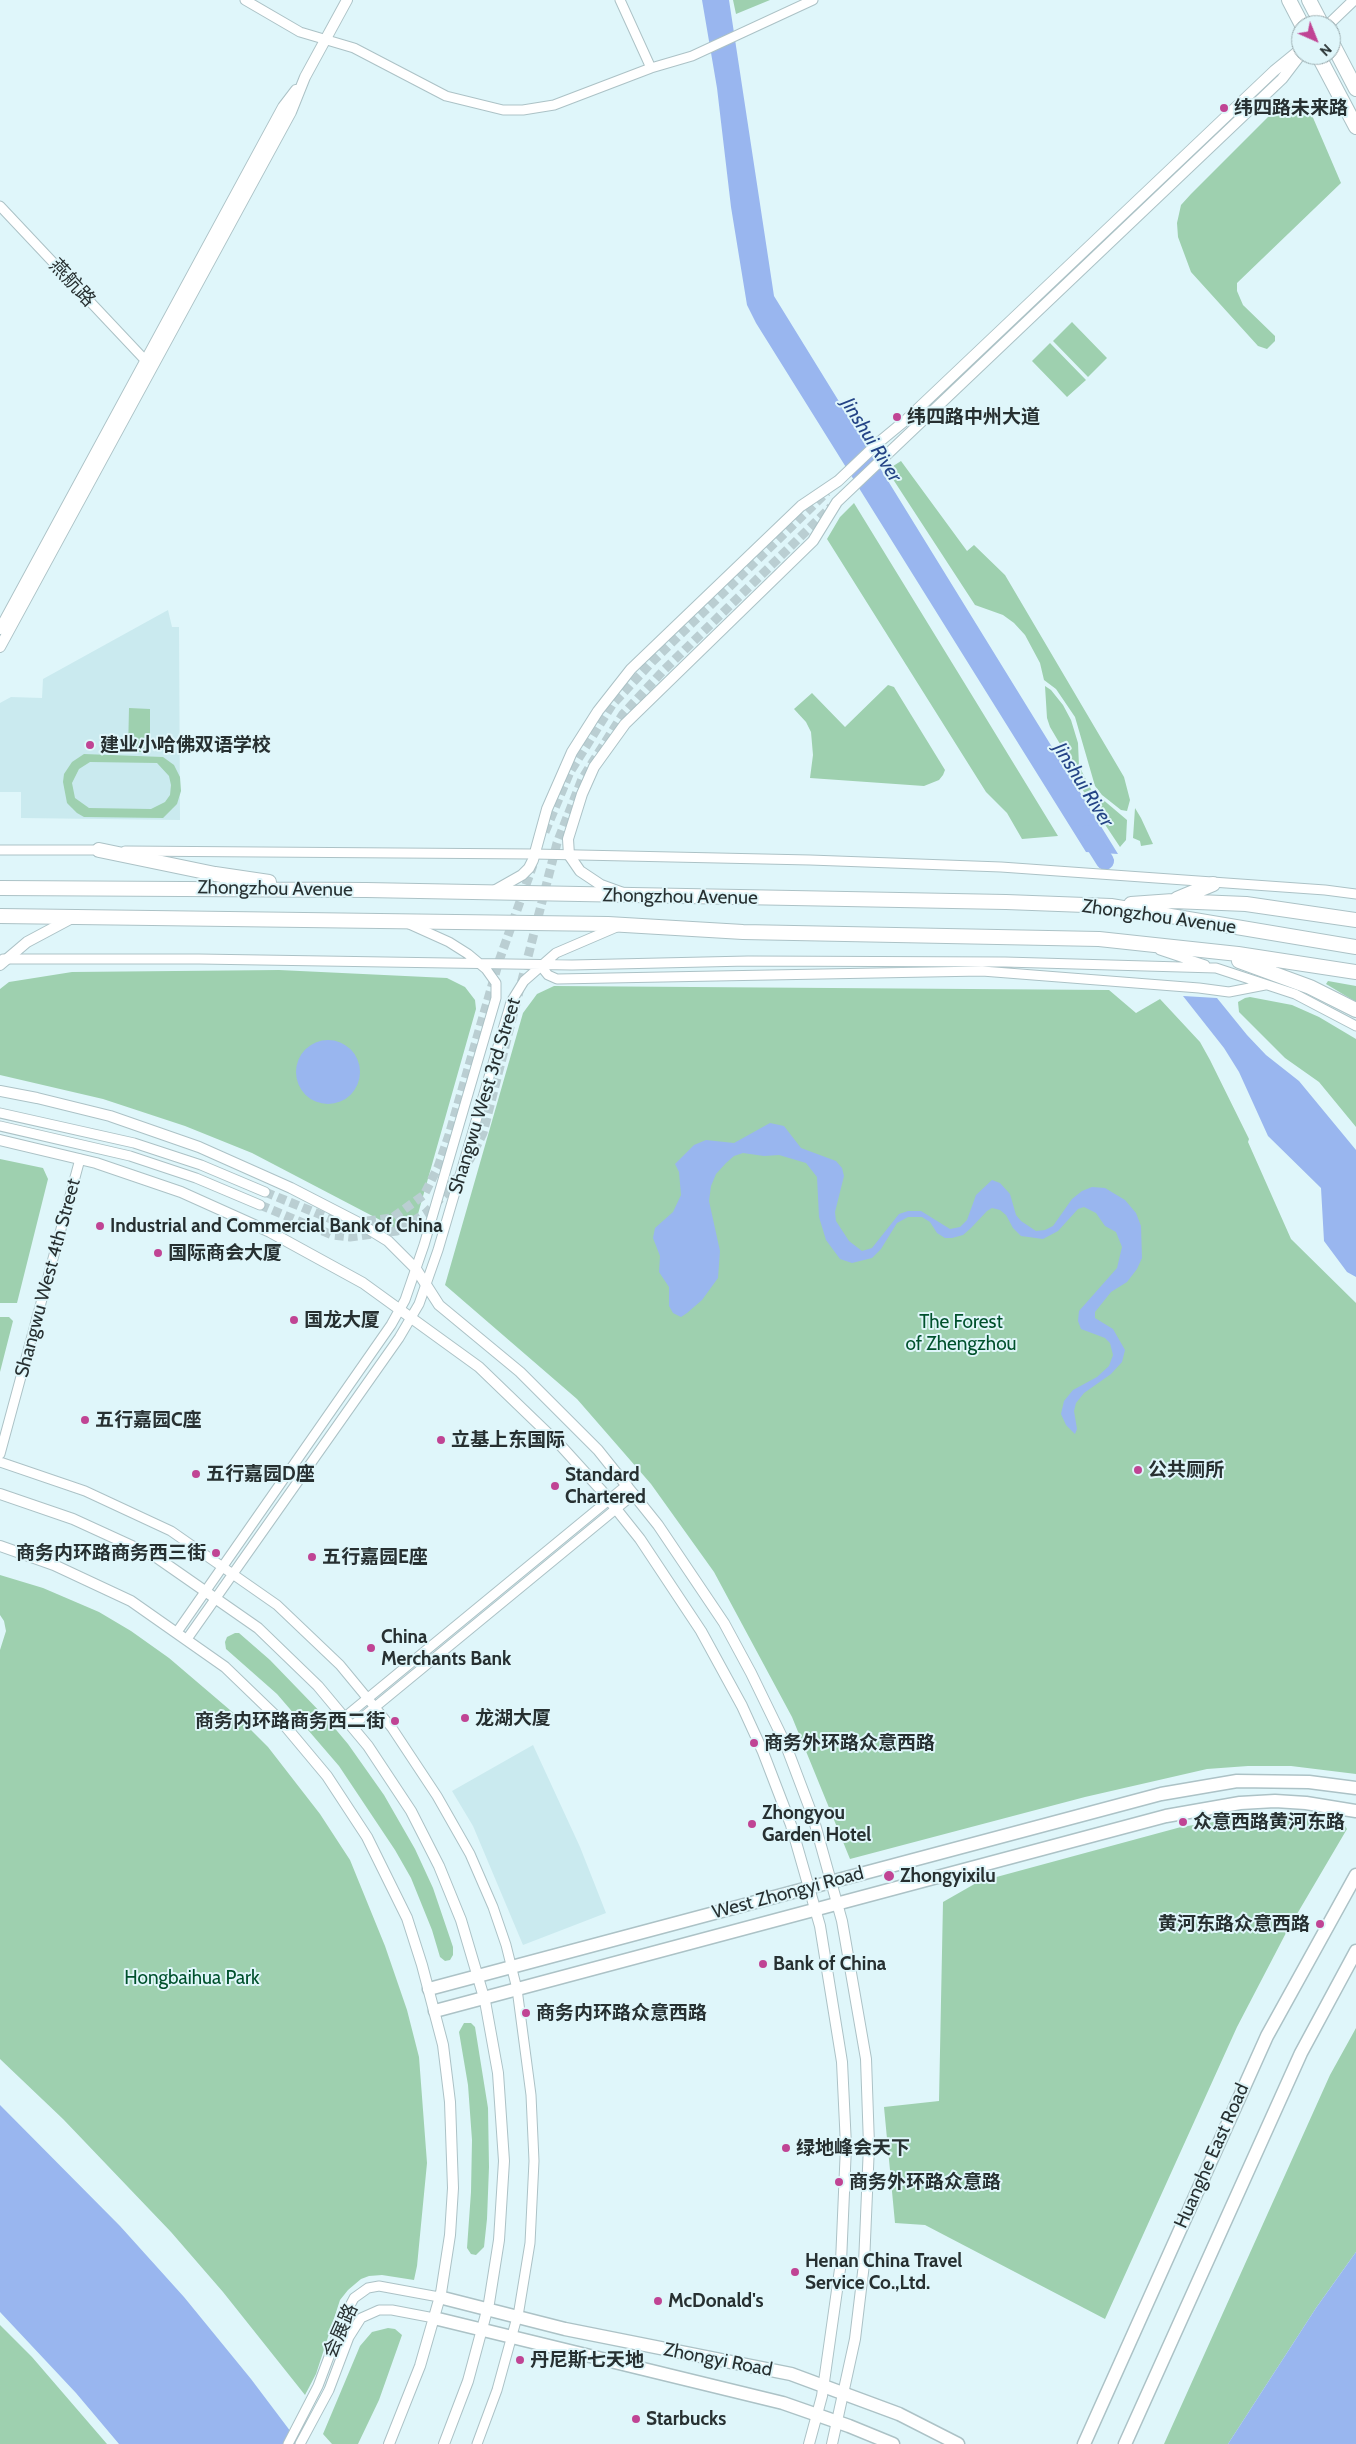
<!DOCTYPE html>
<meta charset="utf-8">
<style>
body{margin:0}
#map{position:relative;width:1356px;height:2444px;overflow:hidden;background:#dff6fa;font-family:Cabin,sans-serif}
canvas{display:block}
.north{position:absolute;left:1291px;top:15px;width:50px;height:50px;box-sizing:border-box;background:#dff6fa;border:1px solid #95a7aa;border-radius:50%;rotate:136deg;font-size:14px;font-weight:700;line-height:20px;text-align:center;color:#273031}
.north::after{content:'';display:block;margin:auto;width:18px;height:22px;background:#c04494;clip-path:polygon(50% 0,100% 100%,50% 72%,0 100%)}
</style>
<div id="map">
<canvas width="1356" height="2444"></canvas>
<div class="north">N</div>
</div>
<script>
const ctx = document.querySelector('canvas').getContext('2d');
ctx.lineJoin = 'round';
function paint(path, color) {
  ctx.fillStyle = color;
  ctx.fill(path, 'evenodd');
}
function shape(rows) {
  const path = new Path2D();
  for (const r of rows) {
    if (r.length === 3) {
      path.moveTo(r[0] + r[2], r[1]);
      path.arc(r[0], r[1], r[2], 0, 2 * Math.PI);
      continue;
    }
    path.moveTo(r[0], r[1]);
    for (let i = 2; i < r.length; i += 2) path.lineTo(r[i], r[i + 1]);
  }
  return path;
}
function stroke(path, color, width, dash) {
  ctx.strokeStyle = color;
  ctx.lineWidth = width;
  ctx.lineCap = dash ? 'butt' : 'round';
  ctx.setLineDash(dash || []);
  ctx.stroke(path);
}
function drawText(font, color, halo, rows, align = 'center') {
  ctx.font = font + ' Cabin,"Noto Sans SC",sans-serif';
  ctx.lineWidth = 4;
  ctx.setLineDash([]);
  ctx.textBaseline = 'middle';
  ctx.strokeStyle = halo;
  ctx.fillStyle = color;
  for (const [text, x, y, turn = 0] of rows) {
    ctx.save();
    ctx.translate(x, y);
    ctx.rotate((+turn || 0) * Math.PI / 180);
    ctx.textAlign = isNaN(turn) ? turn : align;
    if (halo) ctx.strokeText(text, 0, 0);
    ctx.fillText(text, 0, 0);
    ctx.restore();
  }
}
const built = shape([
 [168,610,172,627,179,627,180,820,21,818,21,792,0,792,0,703,11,697,42,698,43,679],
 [533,1745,580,1847,606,1913,523,1945,473,1826,452,1791]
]);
const green = shape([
 [733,0,770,0,736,14],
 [1297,103,1303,105,1311,113,1341,183,1237,283,1237,291,1243,305,1275,336,1275,341,1267,349,1258,346,1191,272,1178,237,1177,223,1181,205,1191,194,1275,110,1283,104],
 [1072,322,1107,358,1088,377,1053,341],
 [1050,343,1086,380,1067,397,1032,361],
 [901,461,967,551,974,545,1005,575,1124,777,1130,800,1127,811,1121,810,1102,795,1095,786,1075,717,1056,689,1044,680,1040,663,1025,635,1014,623,1003,615,975,605,887,470],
 [854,503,973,697,1058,836,1022,839,1007,813,986,792,827,539,840,517],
 [888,685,894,687,945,770,943,775,939,780,924,786,810,778,813,755,811,732,806,722,794,709,812,693,845,727],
 [1045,686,1051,690,1063,705,1071,720,1078,743,1079,766,1094,795,1088,799,1070,768,1073,766,1050,727,1047,718],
 [129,708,150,709,150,752,128,752],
 [84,754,163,757,174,765,180,777,181,791,177,804,163,818,84,817,77,813,67,803,63,782,64,774,72,762],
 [90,762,157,763,169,776,171,785,170,795,165,802,151,809,89,808,75,798,72,783,79,769],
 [1101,798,1127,820,1126,840,1120,847,1090,802],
 [1135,808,1141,818,1153,844,1141,846,1140,841,1133,838],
 [279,970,447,978,465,987,475,1000,476,1009,416,1221,409,1232,405,1233,252,1153,185,1126,103,1099,0,1075,0,989,9,982,72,972],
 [1328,981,1356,986,1356,1002,1326,984],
 [554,986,1109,990,1136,1013,1160,999,1200,1042,1210,1060,1249,1139,1248,1142,1291,1239,1356,1303,1356,1774,1291,1766,1248,1766,1207,1769,1085,1797,850,1859,792,1717,714,1572,651,1484,577,1399,445,1285,523,1013,537,994],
 [1250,997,1292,1005,1319,1017,1356,1039,1356,1127,1319,1082,1285,1058,1239,1012,1238,1002,1245,998],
 [0,1159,43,1168,48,1179,17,1303,0,1303],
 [0,1317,9,1317,13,1321,0,1372],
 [0,1575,43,1588,99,1612,131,1631,169,1658,237,1716,268,1747,320,1814,350,1860,385,1946,407,2010,419,2057,427,2163,417,2266,414,2280,382,2275,369,2276,361,2279,348,2290,340,2300,316,2374,305,2395,223,2292,171,2232,63,2119,0,2059,0,1650,6,1631,4,1621,0,1615],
 [235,1633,239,1633,270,1660,327,1719,348,1744,384,1795,415,1849,433,1888,453,1947,453,1955,450,1960,445,1961,440,1957,432,1930,411,1878,395,1850,339,1766,277,1694,226,1649,225,1642,227,1637],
 [1270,1817,1337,1820,1343,1823,1347,1829,1287,1931,1237,2027,1105,2319,925,2225,895,2223,884,2107,939,2101,943,1902,978,1882,1181,1827,1233,1819],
 [464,2023,471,2023,475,2027,488,2108,489,2167,487,2219,484,2247,476,2255,471,2254,467,2248,471,2192,472,2140,468,2085,459,2032],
 [1356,2028,1356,2252,1316,2308,1228,2444,1164,2444,1330,2075],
 [0,2325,32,2357,107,2444,0,2444],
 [388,2328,395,2329,402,2335,379,2400,358,2444,332,2444,323,2434,360,2346,372,2332]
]);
const water = shape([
 [702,0,729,0,774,296,1118,854,1086,852,756,323,747,305,731,207,717,88],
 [1183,996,1217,998,1247,1035,1266,1055,1299,1081,1356,1150,1356,1277,1347,1272,1324,1241,1321,1188,1268,1136,1239,1072,1224,1048],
 [328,1072,32],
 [770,1123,784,1126,801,1148,836,1161,842,1168,844,1176,835,1212,836,1221,849,1241,862,1251,872,1248,899,1214,908,1211,921,1211,950,1229,960,1227,967,1220,976,1195,992,1180,1000,1183,1010,1194,1016,1215,1021,1221,1036,1231,1045,1230,1053,1226,1072,1199,1082,1191,1092,1187,1105,1188,1125,1200,1136,1213,1141,1226,1142,1258,1137,1269,1127,1282,1111,1292,1095,1312,1095,1318,1113,1329,1125,1350,1122,1362,1111,1374,1084,1393,1076,1403,1074,1411,1077,1429,1075,1434,1066,1425,1061,1414,1064,1401,1073,1390,1097,1377,1109,1366,1113,1355,1110,1343,1105,1338,1081,1329,1078,1321,1079,1311,1117,1268,1122,1247,1116,1232,1105,1226,1096,1213,1084,1207,1078,1209,1058,1231,1043,1239,1021,1236,1013,1228,1006,1215,1000,1210,992,1208,987,1211,971,1228,963,1235,952,1238,945,1238,937,1233,930,1222,922,1217,908,1217,897,1223,881,1249,872,1258,852,1263,840,1259,826,1240,819,1217,817,1177,806,1163,779,1155,764,1156,743,1153,734,1156,726,1163,716,1174,711,1186,709,1201,720,1251,718,1278,702,1300,687,1313,681,1317,673,1313,669,1306,669,1287,659,1272,660,1256,653,1238,655,1228,673,1212,681,1195,679,1172,675,1164,694,1145,706,1140,734,1143],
 [0,2105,120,2226,184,2297,251,2379,300,2444,119,2444,76,2393,0,2312],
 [1356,2252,1356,2444,1228,2444,1316,2308]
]);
const river = shape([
 [1088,834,1105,861]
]);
const minorTunnel = shape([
 [545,832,570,772,612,705,653,661,827,492],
 [265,1192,336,1221,350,1223,392,1218,424,1195,438,1167,449,1135,499,961,533,865],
 [260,1205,332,1235,350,1237,397,1231,426,1213,444,1195,470,1159,483,1133,557,843,582,779,623,714,663,671,831,507]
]);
const minor = shape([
 [245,0,300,32,354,48,446,96,503,110,523,110,554,105,651,68,692,56,813,0],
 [620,0,651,68],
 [0,206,145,360],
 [0,850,102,850],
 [125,851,534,854,810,860,1001,867,1325,890,1356,894],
 [1160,950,1205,965],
 [3,959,199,959,572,965,748,961,1005,962,1216,968,1295,994,1356,1026],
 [540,965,548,975,557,979,982,971,1199,988,1229,992,1265,985],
 [0,1113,134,1143,201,1165,265,1192],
 [0,1126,130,1156,196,1178,260,1205],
 [0,1454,80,1159],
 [0,1462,85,1491,171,1531,277,1605,340,1665,392,1728,437,1796,470,1854,493,1907,506,1945,517,1989,531,2095,534,2161,530,2243,519,2310,497,2390,477,2444],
 [177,1632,391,1325,405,1300,424,1245,496,998,496,983,486,969,468,954,449,942,409,924],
 [187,1639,399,1338,419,1304,438,1250,511,1002,524,981,556,953,619,926],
 [345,1717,627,1485],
 [352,1726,634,1494],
 [288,2444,318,2386,344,2317,354,2298,368,2288,379,2286,439,2297],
 [300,2444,329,2390,349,2337,361,2318,379,2310,392,2310,434,2318]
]);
const tertiary = shape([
 [1328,25,1354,0],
 [0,629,283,107,296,90],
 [0,647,291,112,305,77,347,0],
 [492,892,522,875,529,868,533,860,547,809,572,752,598,711,631,669,801,506,838,481,878,443,907,419,1274,71,1301,49],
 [623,893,601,885,580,871,569,855,568,839,582,794,594,767,625,724,813,541,837,502,1282,79,1301,54],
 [0,965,27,942,72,918],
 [0,1091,37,1098,110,1116,199,1147,291,1188,357,1222,388,1241,416,1269,439,1305,520,1372,598,1450,658,1525,724,1623,751,1673,785,1743,813,1817,842,1921,866,2059,869,2145,864,2264,855,2339,832,2444],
 [0,1140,96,1163,181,1192,270,1232,363,1283,479,1367,562,1447,601,1490,640,1539,701,1631,742,1706,763,1752,791,1825,820,1926,842,2062,846,2146,841,2262,822,2396,809,2444],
 [0,1494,73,1519,156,1557,258,1628,318,1686,368,1746,411,1811,439,1866,461,1920,485,2001,498,2073,504,2161,499,2240,489,2303,468,2381,444,2444],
 [0,1546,54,1565,131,1601,225,1667,281,1721,327,1776,367,1837,407,1918,422,1965,443,2045,450,2102,453,2188,450,2235,441,2293,420,2366,389,2444]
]);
const secondary = shape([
 [429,1989,1161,1794,1237,1781,1309,1782,1356,1788],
 [435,2011,1166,1816,1240,1803,1275,1801,1306,1803,1356,1811],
 [439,2297,565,2329,791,2374,899,2414,958,2444],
 [434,2318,783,2403,849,2426,893,2444],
 [1084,2444,1267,2036,1356,1875],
 [1125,2444,1301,2053,1356,1951]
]);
const primary = shape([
 [1289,0,1302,25],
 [1309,0,1322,25],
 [1331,41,1356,89],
 [1318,55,1356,127]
]);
const trunk = shape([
 [99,850,215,874,269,882],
 [0,888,366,890,1006,902,1111,906,1356,947],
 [1177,899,1213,884],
 [1131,904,1173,901,1246,904,1356,920],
 [0,916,608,924,743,932,1099,939,1238,954,1356,972],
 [1239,961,1310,987,1356,1010]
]);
const markers = [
 [1224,108,5,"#c04494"],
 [897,417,5,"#c04494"],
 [90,745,5,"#c04494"],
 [100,1226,5,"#c04494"],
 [158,1253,5,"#c04494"],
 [294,1320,5,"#c04494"],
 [85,1420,5,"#c04494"],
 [441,1440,5,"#c04494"],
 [1138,1470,5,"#c04494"],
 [196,1474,5,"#c04494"],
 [555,1486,5,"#c04494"],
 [216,1553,5,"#c04494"],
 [312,1557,5,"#c04494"],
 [371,1648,5,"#c04494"],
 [465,1718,5,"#c04494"],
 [395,1721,5,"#c04494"],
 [754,1743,5,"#c04494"],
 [1183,1822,5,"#c04494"],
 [752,1824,5,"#c04494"],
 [889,1876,6,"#c04494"],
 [1320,1924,5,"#c04494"],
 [763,1964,5,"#c04494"],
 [526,2013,5,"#c04494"],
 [786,2148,5,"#c04494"],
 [839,2182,5,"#c04494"],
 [795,2272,5,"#c04494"],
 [658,2301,5,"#c04494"],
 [520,2360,5,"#c04494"],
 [636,2419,5,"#c04494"]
];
const poiNames = [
 ["纬四路未来路",1234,108],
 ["纬四路中州大道",907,417],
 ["建业小哈佛双语学校",100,745],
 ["Industrial and Commercial Bank of China",110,1226],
 ["国际商会大厦",168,1253],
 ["国龙大厦",304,1320],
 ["五行嘉园C座",95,1420],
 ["立基上东国际",451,1440],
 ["公共厕所",1148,1470],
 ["五行嘉园D座",206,1474],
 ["Standard",565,1475],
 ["Chartered",565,1497],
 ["商务内环路商务西三街",206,1553,"right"],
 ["五行嘉园E座",322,1557],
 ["China",381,1637],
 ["Merchants Bank",381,1659],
 ["龙湖大厦",475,1718],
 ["商务内环路商务西二街",385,1721,"right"],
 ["商务外环路众意西路",764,1743],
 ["Zhongyou",762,1813],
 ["Garden Hotel",762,1835],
 ["众意西路黄河东路",1193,1822],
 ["Zhongyixilu",900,1876],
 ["黄河东路众意西路",1310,1924,"right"],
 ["Bank of China",773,1964],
 ["商务内环路众意西路",536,2013],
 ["绿地峰会天下",796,2148],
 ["商务外环路众意路",849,2182],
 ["Henan China Travel",805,2261],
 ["Service Co.,Ltd.",805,2283],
 ["McDonald's",668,2301],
 ["丹尼斯七天地",530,2360],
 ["Starbucks",646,2419]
];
const streetNames = [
 ["燕航路",72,283,47],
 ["Zhongzhou Avenue",275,889,1],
 ["Zhongzhou Avenue",680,897,1],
 ["Zhongzhou Avenue",1159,917,8],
 ["Shangwu West 3rd Street",485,1096,-73],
 ["Shangwu West 4th Street",48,1278,-75],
 ["West Zhongyi Road",788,1893,-15],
 ["Huanghe East Road",1212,2156,-66],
 ["会展路",341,2331,-66],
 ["Zhongyi Road",718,2360,11]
];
const parkNames = [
 ["The Forest",961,1322],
 ["of Zhengzhou",961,1344],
 ["Hongbaihua Park",192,1978]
];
const waterNames = [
 ["Jinshui River",871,440,58],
 ["Jinshui River",1083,785,58]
];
paint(built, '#caeaef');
paint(green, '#9ed0af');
paint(water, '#99b6ef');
stroke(river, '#99b6ef', 18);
stroke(minorTunnel, '#baced2', 9, [9, 4.5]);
stroke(minor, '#acc2c6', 11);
stroke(tertiary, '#acc2c6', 12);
stroke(secondary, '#acc2c6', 15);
stroke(primary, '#acc2c6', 16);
stroke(trunk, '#acc2c6', 16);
stroke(minor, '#fff', 9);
stroke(tertiary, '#fff', 10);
stroke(secondary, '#fff', 12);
stroke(primary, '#fff', 14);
stroke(trunk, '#fff', 14);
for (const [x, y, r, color] of markers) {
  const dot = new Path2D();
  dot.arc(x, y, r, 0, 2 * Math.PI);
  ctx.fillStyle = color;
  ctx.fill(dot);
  stroke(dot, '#dff6fa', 2);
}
drawText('bold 19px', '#273031', '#dff6fa', poiNames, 'left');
drawText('19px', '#273031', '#dff6fa', streetNames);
drawText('19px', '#00512c', '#dff6fa', parkNames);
drawText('italic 20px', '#244486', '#dff6fa', waterNames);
</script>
